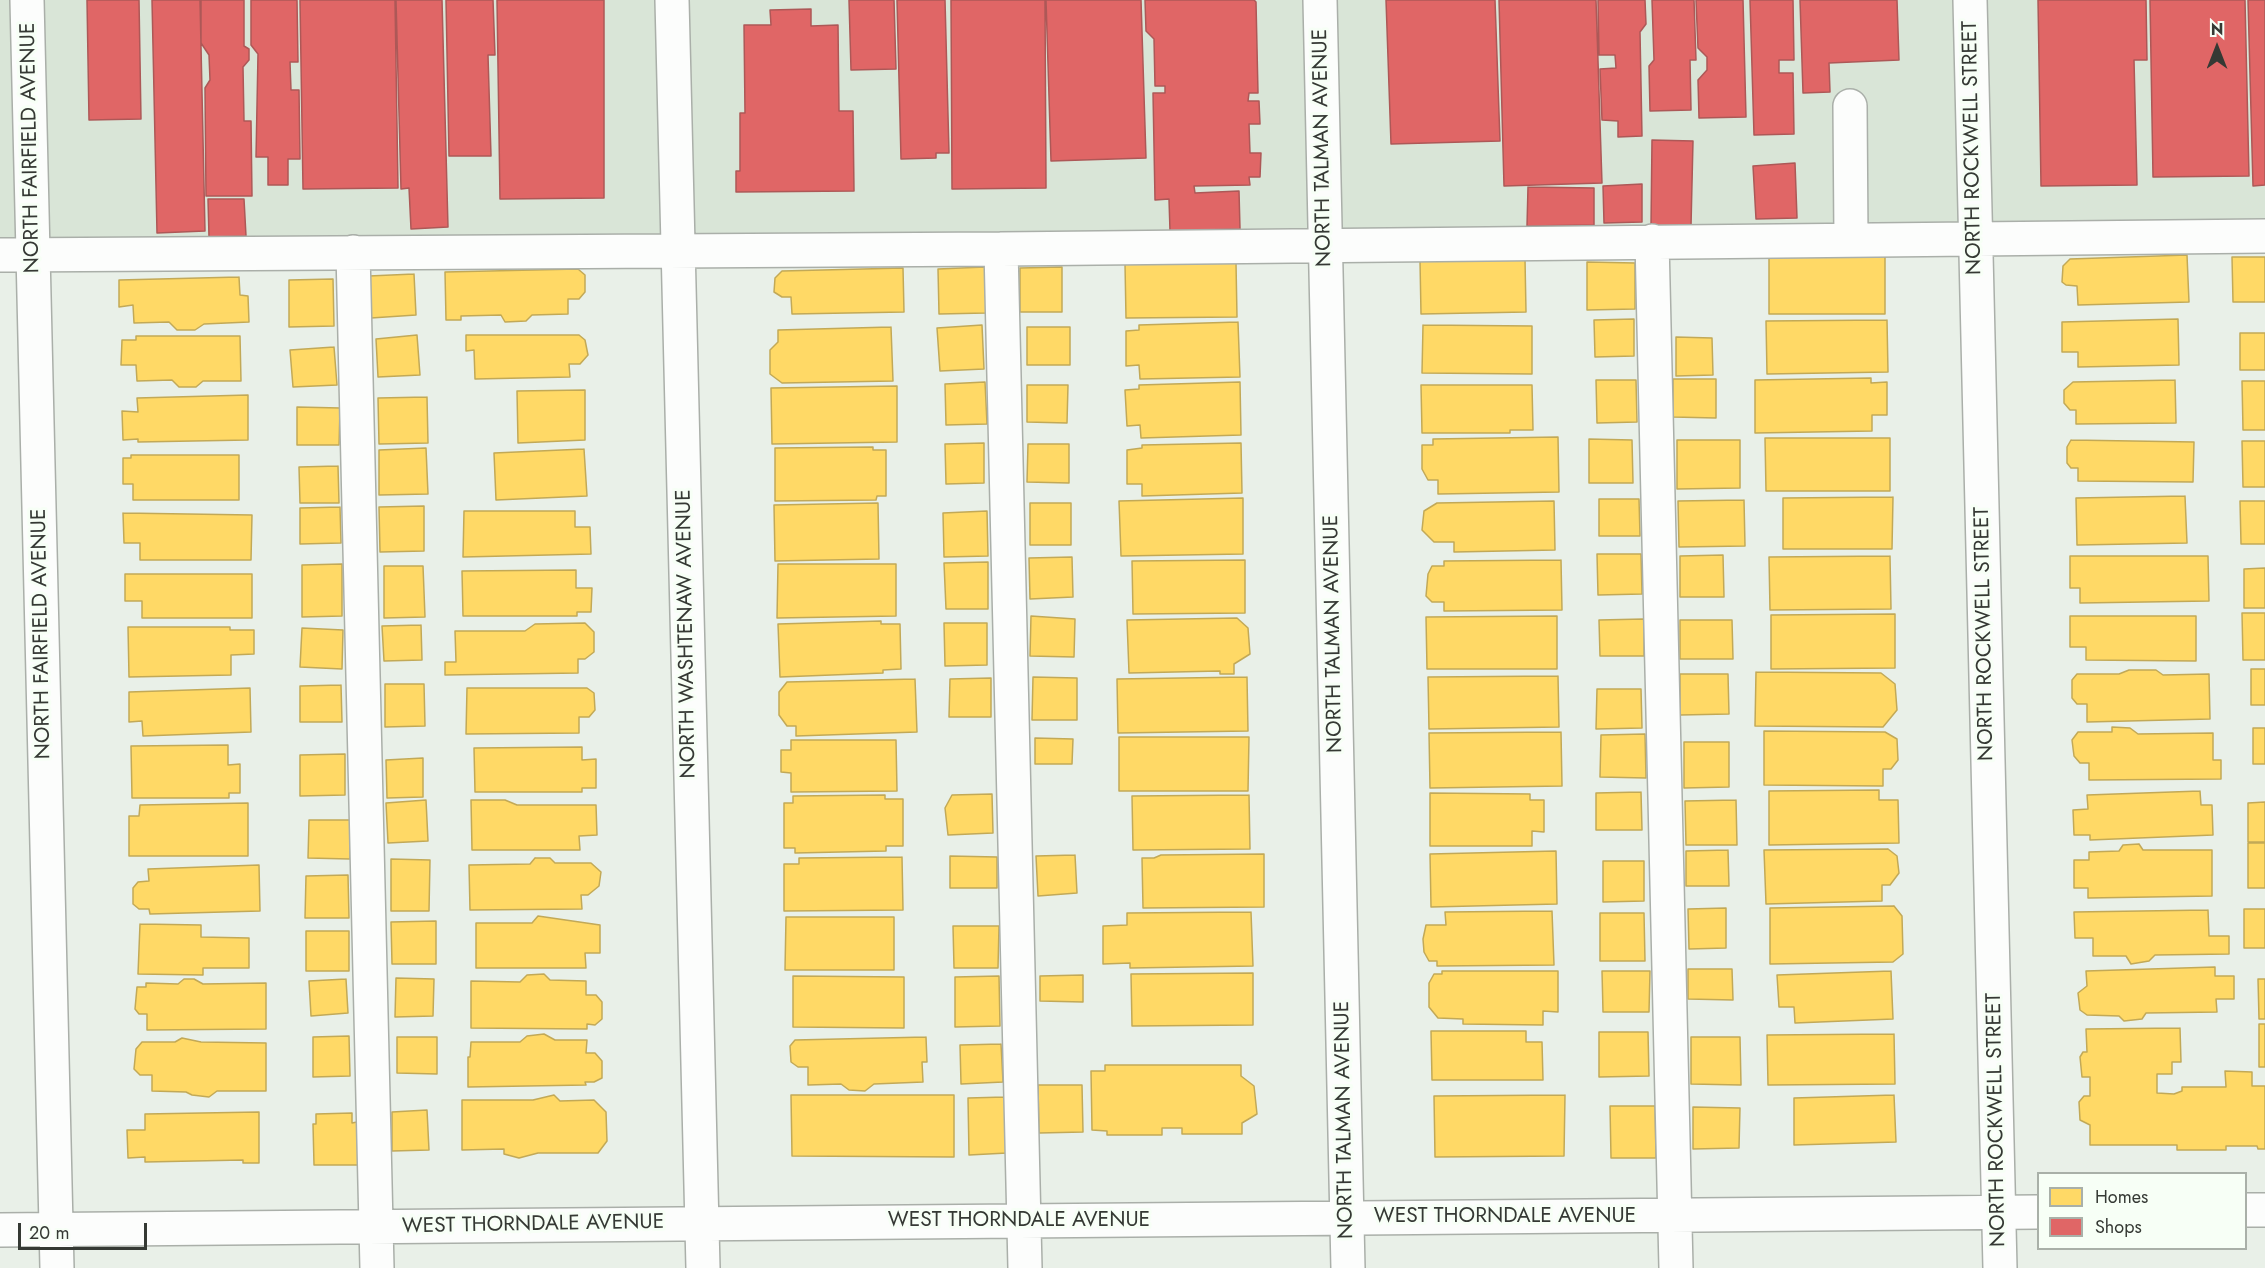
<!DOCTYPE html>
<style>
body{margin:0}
#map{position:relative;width:2265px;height:1268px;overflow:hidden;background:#e9f0e8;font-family:Jost,sans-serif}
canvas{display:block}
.legend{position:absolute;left:2037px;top:1172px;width:210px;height:78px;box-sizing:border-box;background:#f7fff6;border:2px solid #a9b0a8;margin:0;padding:8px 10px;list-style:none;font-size:18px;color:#353934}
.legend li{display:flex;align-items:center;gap:12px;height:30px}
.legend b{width:30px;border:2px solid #a9b0a8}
.north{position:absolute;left:2187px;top:18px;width:60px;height:60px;-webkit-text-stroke:4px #f7fff6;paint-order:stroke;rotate:0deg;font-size:16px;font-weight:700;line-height:24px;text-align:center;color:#353934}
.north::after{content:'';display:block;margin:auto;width:21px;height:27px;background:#353934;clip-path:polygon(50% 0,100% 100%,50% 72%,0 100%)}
.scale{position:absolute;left:18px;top:1223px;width:129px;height:27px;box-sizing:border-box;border:3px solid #353934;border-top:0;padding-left:8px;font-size:18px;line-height:21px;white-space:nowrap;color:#353934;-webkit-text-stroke:4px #f7fff6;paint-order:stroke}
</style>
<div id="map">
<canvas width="2265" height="1268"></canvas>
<ul class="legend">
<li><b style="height:16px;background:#ffd966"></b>Homes</li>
<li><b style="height:16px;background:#e06666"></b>Shops</li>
</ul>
<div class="north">N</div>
<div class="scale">20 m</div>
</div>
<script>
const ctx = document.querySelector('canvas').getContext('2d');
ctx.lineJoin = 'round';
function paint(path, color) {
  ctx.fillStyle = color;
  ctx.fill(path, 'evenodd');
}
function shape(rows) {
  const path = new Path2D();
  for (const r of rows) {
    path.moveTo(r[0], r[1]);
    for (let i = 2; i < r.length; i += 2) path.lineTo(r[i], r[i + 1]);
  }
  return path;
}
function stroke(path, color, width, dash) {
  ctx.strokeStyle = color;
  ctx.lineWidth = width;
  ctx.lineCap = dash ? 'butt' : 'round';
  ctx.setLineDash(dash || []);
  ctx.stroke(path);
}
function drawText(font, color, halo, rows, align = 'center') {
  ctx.font = font + ' Jost,sans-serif';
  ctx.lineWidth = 6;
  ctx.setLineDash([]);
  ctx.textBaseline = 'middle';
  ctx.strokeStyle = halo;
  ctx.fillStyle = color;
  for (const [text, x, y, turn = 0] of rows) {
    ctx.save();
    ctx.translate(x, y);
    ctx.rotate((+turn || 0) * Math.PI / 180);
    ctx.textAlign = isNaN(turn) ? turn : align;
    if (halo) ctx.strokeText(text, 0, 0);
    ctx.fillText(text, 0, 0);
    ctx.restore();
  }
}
const built = shape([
 [0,0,2265,0,2265,233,0,252]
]);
const homes = shape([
 [1885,254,1885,314,1769,314,1769,255,1885,254],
 [2187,255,2189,302,2078,305,2077,286,2066,285,2062,282,2063,266,2070,259,2187,255],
 [2232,257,2265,257,2265,302,2233,302,2232,257],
 [1525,259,1526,312,1421,314,1420,261,1525,259],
 [1587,262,1635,263,1635,309,1587,310,1587,262],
 [1236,263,1237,317,1126,318,1125,264,1236,263],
 [985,267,986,313,939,314,938,269,985,267],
 [1062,267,1062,312,1020,312,1020,268,1062,267],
 [903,268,904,312,792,314,791,297,782,297,774,292,775,278,782,271,903,268],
 [578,269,585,275,585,292,579,299,568,299,568,314,532,315,526,321,505,322,501,315,461,316,461,320,446,320,445,272,578,269],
 [414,274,416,315,371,318,369,276,414,274],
 [239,277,240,295,248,296,249,322,204,324,195,330,177,330,169,322,134,323,133,305,119,307,119,280,239,277],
 [333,279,334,326,289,327,289,280,333,279],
 [1634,319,1634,356,1595,357,1594,320,1634,319],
 [2178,319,2179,365,2078,367,2078,352,2062,352,2062,322,2178,319],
 [1887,320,1888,372,1767,374,1766,321,1887,320],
 [1238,322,1240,377,1140,379,1139,365,1126,366,1126,331,1139,330,1139,325,1238,322],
 [982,325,984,369,940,371,937,328,982,325],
 [1423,325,1532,326,1532,374,1422,373,1423,325],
 [891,327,893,381,782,383,770,374,770,350,778,342,778,330,891,327],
 [1027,327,1070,327,1070,365,1027,365,1027,327],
 [2240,333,2265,333,2265,370,2240,370,2240,333],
 [417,335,420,375,378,377,376,339,417,335],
 [466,335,579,335,585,340,588,355,580,364,569,364,570,377,475,379,474,350,466,351,466,335],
 [136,336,240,336,241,381,203,381,196,387,179,387,172,380,137,381,136,365,121,365,122,340,136,340,136,336],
 [1676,337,1712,338,1713,375,1676,376,1676,337],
 [334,347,337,385,293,387,290,350,334,347],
 [1871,378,1871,383,1887,382,1887,415,1872,415,1872,431,1755,433,1755,380,1871,378],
 [1673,379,1716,379,1716,418,1673,417,1673,379],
 [1596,380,1636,380,1637,422,1597,423,1596,380],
 [2175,380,2176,423,2076,424,2076,410,2070,410,2064,403,2064,390,2073,382,2175,380],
 [2242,381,2265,381,2265,430,2243,430,2242,381],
 [985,382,987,424,946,425,945,384,985,382],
 [1240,382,1241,435,1141,438,1140,425,1127,426,1125,390,1139,389,1139,385,1240,382],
 [1027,385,1068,385,1067,423,1027,422,1027,385],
 [1421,385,1532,385,1533,430,1510,430,1510,433,1422,433,1421,385],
 [897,386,897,442,772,444,771,388,897,386],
 [585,390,585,440,518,443,517,391,585,390],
 [248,395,248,440,138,442,138,439,123,440,122,411,138,412,137,398,248,395],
 [427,397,428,443,379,444,378,398,427,397],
 [297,407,340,408,339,445,297,445,297,407],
 [1558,437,1559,492,1438,494,1438,480,1428,480,1422,469,1422,445,1433,445,1433,439,1558,437],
 [1765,438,1890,438,1890,491,1766,491,1765,438],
 [1589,439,1632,440,1633,483,1589,483,1589,439],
 [1677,440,1740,440,1740,488,1677,489,1677,440],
 [2071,440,2194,442,2193,482,2078,481,2078,468,2071,468,2067,463,2067,447,2071,440],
 [2242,441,2265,441,2265,487,2243,487,2242,441],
 [984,443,984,483,946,484,945,444,984,443],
 [1241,443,1242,493,1142,496,1142,484,1127,484,1127,450,1142,448,1142,445,1241,443],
 [1028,444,1069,444,1069,483,1027,482,1028,444],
 [873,447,873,450,886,450,886,496,877,496,876,500,775,501,775,448,873,447],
 [426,448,428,494,379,495,379,450,426,448],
 [584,449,587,496,496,500,494,453,584,449],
 [131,455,239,455,239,500,133,500,133,484,123,484,123,458,131,458,131,455],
 [338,466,339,503,300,503,299,467,338,466],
 [2185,496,2187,543,2077,545,2076,498,2185,496],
 [1893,497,1892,549,1783,549,1783,498,1893,497],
 [1243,498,1243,554,1121,556,1119,501,1243,498],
 [1599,499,1639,499,1640,536,1599,536,1599,499],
 [1744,500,1745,546,1679,547,1678,501,1744,500],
 [1554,501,1555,550,1454,552,1454,542,1434,542,1422,530,1424,511,1437,503,1554,501],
 [2240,501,2265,501,2265,544,2241,544,2240,501],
 [878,503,879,559,775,561,774,505,878,503],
 [1030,503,1071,503,1071,545,1030,545,1030,503],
 [424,506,424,551,380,552,379,507,424,506],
 [340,507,341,543,300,544,300,508,340,507],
 [464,511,575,511,575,527,590,527,591,554,463,557,464,511],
 [987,511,988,556,944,557,943,513,987,511],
 [123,513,252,515,251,560,140,560,140,543,124,543,123,513],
 [1597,554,1641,554,1642,594,1598,595,1597,554],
 [1723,555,1724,597,1680,597,1680,556,1723,555],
 [1890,556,1891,609,1770,610,1769,557,1890,556],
 [2070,556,2208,556,2209,601,2080,603,2080,588,2070,588,2070,556],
 [1072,557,1073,597,1030,599,1029,558,1072,557],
 [1245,560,1245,613,1133,614,1132,561,1245,560],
 [1561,560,1562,610,1444,611,1444,602,1432,602,1426,596,1428,574,1432,566,1444,566,1444,561,1561,560],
 [988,562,988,609,946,609,944,563,988,562],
 [342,564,342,616,302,617,302,565,342,564],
 [778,564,896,564,896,616,777,618,778,564],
 [384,566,423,566,425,617,384,618,384,566],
 [2265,568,2265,608,2244,608,2244,569,2265,568],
 [576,570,576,588,592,588,591,612,577,612,577,616,463,616,462,571,576,570],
 [125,574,252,574,252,618,142,618,142,601,125,601,125,574],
 [2242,613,2265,613,2265,660,2243,660,2242,613],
 [1895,614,1895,668,1771,669,1771,615,1895,614],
 [1031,616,1075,619,1074,657,1030,656,1031,616],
 [1557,616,1557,669,1427,669,1426,617,1557,616],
 [2070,616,2196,616,2196,661,2086,660,2086,647,2070,647,2070,616],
 [1237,618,1248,628,1250,654,1234,664,1234,674,1220,674,1220,671,1129,673,1127,620,1237,618],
 [1644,619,1644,656,1600,656,1599,620,1644,619],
 [1680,620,1732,620,1733,659,1680,659,1680,620],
 [881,621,881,624,900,624,901,669,883,670,883,673,780,677,778,624,881,621],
 [585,623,594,632,594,652,585,659,578,659,578,673,445,675,445,662,456,662,455,631,525,631,535,624,585,623],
 [944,623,987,623,987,665,945,666,944,623],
 [421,625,422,660,384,661,382,626,421,625],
 [128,627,230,627,230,630,254,630,254,654,231,655,231,675,129,677,128,627],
 [302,628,343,630,342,669,300,667,302,628],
 [2251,669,2265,669,2265,705,2251,705,2251,669],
 [2129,670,2156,670,2163,675,2209,674,2210,719,2087,722,2087,704,2077,704,2072,698,2072,680,2077,674,2119,674,2129,670],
 [1756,672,1881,673,1895,684,1897,710,1883,727,1755,726,1756,672],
 [1680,674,1728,674,1729,714,1680,715,1680,674],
 [1558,676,1559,727,1429,729,1428,677,1558,676],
 [1033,677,1077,678,1077,720,1032,720,1033,677],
 [1247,677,1248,731,1118,733,1117,679,1247,677],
 [991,678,991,717,949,717,950,679,991,678],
 [915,679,917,732,796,736,796,726,787,726,779,715,779,692,787,682,915,679],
 [385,684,424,684,425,726,385,727,385,684],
 [341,685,342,722,300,722,300,686,341,685],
 [250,688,251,732,143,736,142,721,129,722,129,692,250,688],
 [467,688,587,688,594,693,595,710,589,717,579,717,579,733,466,734,467,688],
 [1597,689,1641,689,1642,728,1596,729,1597,689],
 [2112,727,2130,728,2138,734,2213,733,2213,760,2221,760,2221,779,2089,780,2089,763,2080,763,2074,756,2072,740,2078,732,2112,732,2112,727],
 [2253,728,2265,728,2265,764,2253,764,2253,728],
 [1764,731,1885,732,1897,739,1898,760,1891,769,1883,769,1883,786,1764,785,1764,731],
 [1561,732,1562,786,1430,788,1429,733,1561,732],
 [1645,734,1646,778,1600,777,1601,735,1645,734],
 [1119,737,1249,737,1248,791,1119,791,1119,737],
 [1035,738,1073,739,1072,764,1035,764,1035,738],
 [791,740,896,740,897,791,791,792,791,773,781,772,781,750,791,750,791,740],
 [1684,742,1729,742,1729,787,1684,788,1684,742],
 [228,745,228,765,240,764,240,793,229,793,229,798,132,798,131,746,228,745],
 [582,747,582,760,596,759,596,788,582,788,582,792,475,792,474,748,582,747],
 [345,754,345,795,300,796,300,755,345,754],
 [423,758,423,797,387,798,386,760,423,758],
 [1879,790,1879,800,1898,800,1899,843,1769,845,1769,791,1879,790],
 [2200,791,2201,805,2212,805,2213,835,2090,840,2090,835,2074,835,2073,810,2088,809,2087,795,2200,791],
 [1641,792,1642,830,1596,830,1596,793,1641,792],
 [1430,793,1530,794,1530,800,1544,800,1544,832,1532,831,1532,846,1430,846,1430,793],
 [992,794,993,833,948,835,945,808,952,795,992,794],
 [885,795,885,799,903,799,903,846,886,846,886,851,795,853,795,848,784,848,784,803,793,803,793,796,885,795],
 [1249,795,1250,849,1133,850,1132,796,1249,795],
 [426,800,428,841,388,843,386,803,426,800],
 [471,800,505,800,517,805,596,805,597,835,579,836,580,850,472,850,471,800],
 [1736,800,1737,845,1686,845,1685,801,1736,800],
 [2265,802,2265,842,2248,842,2248,803,2265,802],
 [248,803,248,856,129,856,129,816,139,816,140,805,248,803],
 [309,820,351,820,350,859,308,858,309,820],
 [2248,843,2265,843,2265,888,2248,888,2248,843],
 [2139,844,2143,850,2212,850,2212,896,2088,898,2088,888,2074,888,2074,860,2089,860,2089,852,2119,851,2123,845,2139,844],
 [1888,849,1897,856,1899,873,1890,885,1882,885,1882,901,1766,904,1764,850,1888,849],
 [1728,850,1729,886,1686,886,1686,851,1728,850],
 [1556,851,1557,904,1431,907,1430,854,1556,851],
 [1264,854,1264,907,1143,908,1142,858,1154,858,1161,855,1264,854],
 [1075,855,1077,893,1038,896,1036,856,1075,855],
 [950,856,997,857,997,888,950,888,950,856],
 [902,857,903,910,784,911,784,864,799,864,799,858,902,857],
 [535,858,550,858,555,863,591,863,601,872,599,886,588,895,581,895,582,909,470,910,469,865,530,864,535,858],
 [391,859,430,860,429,911,391,911,391,859],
 [1603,861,1644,861,1644,901,1603,902,1603,861],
 [259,865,260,911,150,914,149,909,139,909,133,904,133,888,138,882,149,881,148,869,259,865],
 [348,875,349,918,305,918,306,876,348,875],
 [1894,906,1902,916,1903,954,1893,962,1770,964,1770,908,1894,906],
 [1726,908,1726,948,1689,949,1688,909,1726,908],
 [2244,909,2265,909,2265,948,2244,948,2244,909],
 [2208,910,2209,936,2229,936,2229,954,2155,955,2149,961,2131,964,2126,956,2093,956,2093,938,2075,938,2074,912,2208,910],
 [1552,911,1554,965,1437,966,1437,961,1429,961,1424,952,1423,939,1426,925,1446,925,1445,912,1552,911],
 [1251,912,1253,966,1130,968,1130,963,1103,964,1103,926,1127,925,1127,913,1251,912],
 [1600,913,1644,913,1645,961,1600,961,1600,913],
 [538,916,600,925,600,953,585,953,586,968,476,968,476,923,532,923,538,916],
 [786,917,894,917,894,970,785,970,786,917],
 [436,921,436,964,392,964,391,922,436,921],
 [140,924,201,925,201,937,249,938,249,968,203,968,203,975,138,974,140,924],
 [953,926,999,926,998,968,954,968,953,926],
 [306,931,349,931,349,971,306,971,306,931],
 [2215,967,2215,976,2234,976,2234,999,2216,999,2217,1012,2146,1013,2142,1019,2124,1021,2119,1016,2087,1015,2080,1010,2078,993,2087,986,2086,971,2215,967],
 [1688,969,1732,969,1733,1000,1688,999,1688,969],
 [1442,971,1558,971,1558,1012,1543,1011,1543,1025,1463,1024,1463,1019,1438,1018,1429,1007,1429,983,1434,974,1442,974,1442,971],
 [1602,971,1650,971,1649,1012,1603,1012,1602,971],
 [1891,971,1893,1019,1795,1023,1794,1007,1779,1007,1777,975,1891,971],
 [1253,973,1253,1025,1132,1026,1131,974,1253,973],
 [544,974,550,980,586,981,586,995,596,995,602,1002,602,1019,595,1025,587,1024,587,1029,471,1028,471,981,520,982,527,975,544,974],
 [1083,975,1083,1002,1040,1001,1040,976,1083,975],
 [793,976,904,977,904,1028,793,1027,793,976],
 [999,976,1000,1026,955,1027,955,977,999,976],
 [396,978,434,979,433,1016,395,1017,396,978],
 [184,979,194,979,203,984,266,983,266,1029,147,1030,147,1014,139,1014,135,1009,137,987,146,987,146,983,178,984,184,979],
 [346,979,348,1013,311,1016,309,981,346,979],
 [2258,979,2265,979,2265,1019,2259,1019,2258,979],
 [2259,1024,2265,1024,2265,1067,2259,1067,2259,1024],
 [2180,1028,2181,1062,2172,1062,2172,1074,2157,1074,2157,1093,2174,1094,2182,1091,2182,1087,2226,1087,2225,1071,2252,1072,2252,1086,2265,1086,2265,1149,2258,1149,2257,1146,2226,1146,2226,1150,2177,1150,2177,1145,2090,1145,2090,1125,2080,1120,2079,1102,2084,1096,2090,1096,2090,1077,2082,1077,2080,1057,2083,1052,2087,1052,2086,1029,2180,1028],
 [1431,1031,1526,1031,1526,1042,1542,1042,1543,1080,1432,1080,1431,1031],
 [1599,1032,1648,1032,1649,1076,1599,1077,1599,1032],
 [544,1034,555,1040,587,1040,586,1053,595,1053,602,1061,602,1078,594,1082,585,1082,586,1085,468,1087,468,1057,470,1057,471,1042,520,1042,527,1036,544,1034],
 [1894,1034,1895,1084,1768,1085,1767,1035,1894,1034],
 [349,1036,350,1076,313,1077,313,1037,349,1036],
 [397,1037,437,1037,437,1074,397,1073,397,1037],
 [926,1037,927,1062,922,1062,923,1082,874,1084,865,1091,849,1090,841,1084,808,1085,808,1067,798,1067,791,1062,790,1046,795,1040,926,1037],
 [1691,1037,1740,1037,1741,1085,1691,1084,1691,1037],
 [182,1038,201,1042,266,1043,266,1091,217,1091,209,1097,192,1095,186,1092,152,1091,152,1075,140,1075,134,1069,136,1049,142,1042,175,1042,182,1038],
 [1001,1044,1003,1082,961,1084,960,1045,1001,1044],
 [1105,1065,1241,1065,1241,1076,1254,1086,1257,1114,1242,1123,1242,1134,1182,1134,1182,1128,1162,1128,1162,1135,1107,1135,1107,1131,1092,1130,1091,1071,1105,1071,1105,1065],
 [1038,1085,1082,1085,1083,1132,1039,1133,1038,1085],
 [554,1095,560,1101,594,1100,606,1112,607,1141,598,1153,538,1153,519,1158,504,1154,504,1149,462,1150,462,1100,533,1100,554,1095],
 [791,1095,954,1095,954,1157,792,1156,791,1095],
 [1565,1095,1564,1156,1435,1157,1434,1096,1565,1095],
 [1894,1095,1896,1142,1794,1145,1794,1098,1894,1095],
 [1005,1097,1007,1153,969,1155,968,1098,1005,1097],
 [1610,1106,1655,1106,1656,1158,1611,1158,1610,1106],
 [1693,1107,1740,1108,1739,1148,1693,1149,1693,1107],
 [427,1110,429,1150,392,1151,392,1112,427,1110],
 [259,1112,259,1163,243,1163,243,1160,145,1162,145,1157,128,1158,127,1130,145,1130,145,1114,259,1112],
 [352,1113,352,1123,357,1122,358,1165,314,1165,313,1124,316,1124,316,1114,352,1113]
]);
const shops = shape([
 [87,0,139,0,141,119,89,120,87,0],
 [152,0,200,0,205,231,157,233,152,0],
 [201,0,244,0,244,46,249,49,249,60,243,67,244,121,251,121,252,196,206,196,205,88,210,80,209,55,201,43,201,0],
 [251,0,297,0,298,62,290,62,291,90,299,90,300,159,288,159,288,185,268,185,268,157,256,157,258,54,251,45,251,0],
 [300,0,395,0,398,188,303,189,300,0],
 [396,0,442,0,448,227,411,229,409,188,401,189,396,0],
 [446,0,493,0,495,55,488,55,491,156,449,156,446,0],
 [497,0,604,0,604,198,500,199,497,0],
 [849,0,894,0,896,69,851,70,849,0],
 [897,0,945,0,949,153,936,153,936,158,901,159,897,0],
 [951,0,1045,0,1046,188,952,189,951,0],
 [1046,0,1141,0,1146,158,1051,161,1046,0],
 [1145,0,1254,0,1256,2,1258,93,1249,93,1248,101,1259,101,1260,124,1249,124,1250,153,1261,153,1260,177,1249,177,1250,185,1194,186,1195,193,1239,191,1240,229,1170,231,1169,199,1155,200,1153,93,1165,93,1165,86,1155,86,1154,39,1146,31,1145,0],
 [1386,0,1495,0,1500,141,1391,144,1386,0],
 [1499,0,1596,0,1602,183,1504,186,1499,0],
 [1598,0,1645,0,1646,24,1640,32,1642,136,1618,137,1618,121,1602,120,1600,69,1616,68,1615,55,1599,55,1598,0],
 [1652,0,1694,0,1696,60,1690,60,1691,110,1650,111,1649,66,1654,60,1652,0],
 [1696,0,1743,0,1746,117,1699,118,1698,80,1707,70,1707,57,1698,48,1696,0],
 [1750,0,1793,0,1794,60,1779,60,1779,73,1793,73,1794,134,1754,135,1750,0],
 [1800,0,1897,0,1899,60,1829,63,1830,92,1803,93,1800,0],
 [2038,0,2146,0,2147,60,2134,60,2137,185,2041,186,2038,0],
 [2150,0,2245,0,2249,176,2153,177,2150,0],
 [2248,0,2265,0,2265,185,2253,186,2248,0],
 [811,9,811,26,838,25,839,111,853,111,854,191,736,192,736,171,740,171,740,113,745,113,744,25,771,25,770,10,811,9],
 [1652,140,1693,141,1691,226,1651,226,1652,140],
 [1795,163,1797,218,1756,219,1753,166,1795,163],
 [1642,184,1642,222,1604,223,1603,186,1642,184],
 [1528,187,1594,188,1594,225,1527,226,1528,187],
 [208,199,244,199,246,236,209,237,208,199]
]);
const minor = shape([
 [27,0,57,1268],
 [672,0,703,1268],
 [1320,0,1348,1268],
 [1970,0,2000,1268],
 [1850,106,1851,239],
 [1652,241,1676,1268],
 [1001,249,1025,1268],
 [353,252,377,1268],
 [0,255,1001,249,2265,236],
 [2246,1210,2265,1210],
 [0,1230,2038,1212]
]);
const streetNames = [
 ["NORTH FAIRFIELD AVENUE",31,148,-91],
 ["NORTH TALMAN AVENUE",1323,148,-91],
 ["NORTH ROCKWELL STREET",1973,148,-91],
 ["NORTH FAIRFIELD AVENUE",42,634,-91],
 ["NORTH WASHTENAW AVENUE",687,634,-91],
 ["NORTH TALMAN AVENUE",1334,634,-91],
 ["NORTH ROCKWELL STREET",1985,634,-91],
 ["NORTH TALMAN AVENUE",1345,1120,-91],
 ["NORTH ROCKWELL STREET",1997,1120,-91],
 ["WEST THORNDALE AVENUE",1505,1217],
 ["WEST THORNDALE AVENUE",1019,1221],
 ["WEST THORNDALE AVENUE",533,1225,-1]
];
paint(built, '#d9e5d7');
paint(homes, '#ffd966');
stroke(homes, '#c2a957', 1.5);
paint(shops, '#e06666');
stroke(shops, '#ad5857', 1.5);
stroke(minor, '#aaafa9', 36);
stroke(minor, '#fcfdfc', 33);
drawText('21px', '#353934', '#f7fff6', streetNames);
</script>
